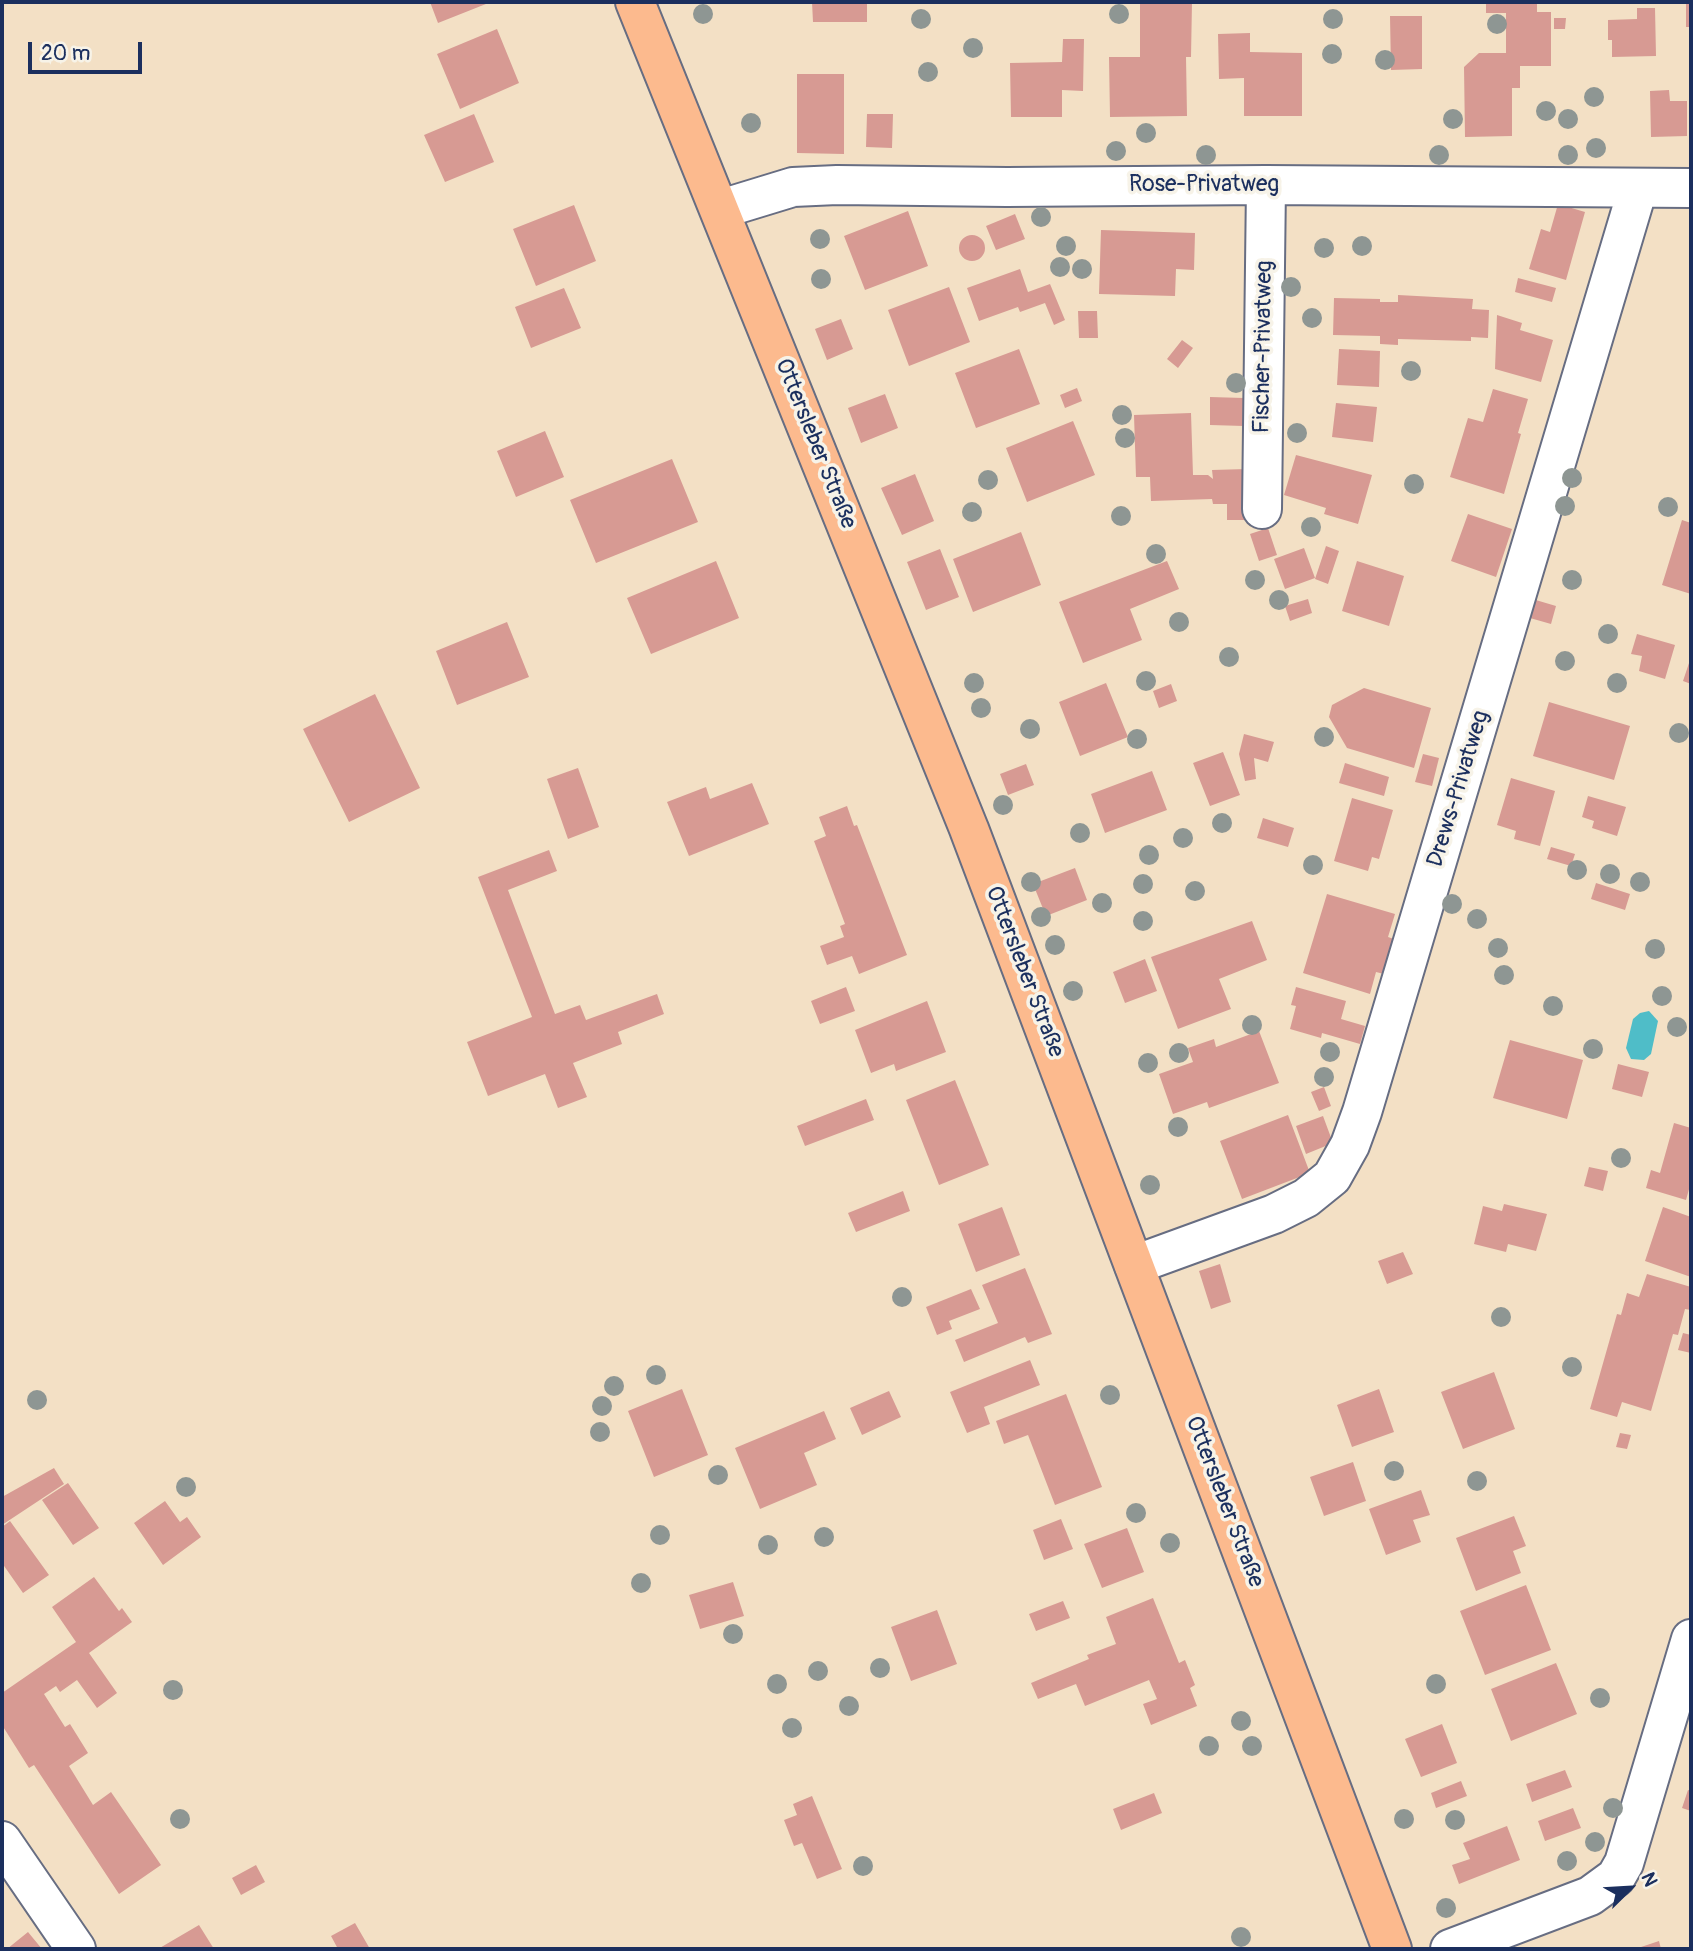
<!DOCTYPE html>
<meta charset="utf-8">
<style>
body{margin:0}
#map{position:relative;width:1693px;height:1951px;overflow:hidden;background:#f3e0c5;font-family:Pangolin,sans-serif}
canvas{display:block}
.frame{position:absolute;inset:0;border:4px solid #1b2f5e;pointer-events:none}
.north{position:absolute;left:1595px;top:1853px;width:70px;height:70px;-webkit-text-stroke:5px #f7f3e8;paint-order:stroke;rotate:66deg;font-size:19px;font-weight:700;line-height:28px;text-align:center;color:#1b2f5e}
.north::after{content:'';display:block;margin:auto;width:24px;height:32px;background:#1b2f5e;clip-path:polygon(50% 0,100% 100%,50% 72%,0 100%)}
.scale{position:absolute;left:28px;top:42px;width:114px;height:32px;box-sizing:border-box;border:4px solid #1b2f5e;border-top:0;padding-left:9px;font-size:21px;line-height:24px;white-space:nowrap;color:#1b2f5e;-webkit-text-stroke:5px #f7f3e8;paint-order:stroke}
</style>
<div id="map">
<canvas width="1693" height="1951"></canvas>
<div class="frame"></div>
<div class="north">N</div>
<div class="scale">20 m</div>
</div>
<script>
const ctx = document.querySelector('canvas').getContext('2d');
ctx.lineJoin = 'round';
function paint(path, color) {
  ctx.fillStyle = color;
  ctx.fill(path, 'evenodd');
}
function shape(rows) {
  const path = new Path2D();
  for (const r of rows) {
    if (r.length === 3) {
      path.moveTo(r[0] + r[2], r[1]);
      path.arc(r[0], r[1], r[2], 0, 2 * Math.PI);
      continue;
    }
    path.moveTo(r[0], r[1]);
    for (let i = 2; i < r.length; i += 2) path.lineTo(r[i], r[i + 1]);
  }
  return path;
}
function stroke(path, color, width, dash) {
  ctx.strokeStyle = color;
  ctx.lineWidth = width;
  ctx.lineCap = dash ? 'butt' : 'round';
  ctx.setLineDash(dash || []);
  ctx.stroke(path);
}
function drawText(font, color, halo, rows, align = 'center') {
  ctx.font = font + ' Pangolin,sans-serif';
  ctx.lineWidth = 7;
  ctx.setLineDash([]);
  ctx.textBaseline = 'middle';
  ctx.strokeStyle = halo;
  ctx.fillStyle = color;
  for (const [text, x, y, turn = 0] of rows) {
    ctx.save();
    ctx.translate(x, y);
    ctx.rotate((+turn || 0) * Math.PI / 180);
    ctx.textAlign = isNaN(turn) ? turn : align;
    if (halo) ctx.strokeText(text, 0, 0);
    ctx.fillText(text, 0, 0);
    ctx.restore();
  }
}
const water = shape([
 [1649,1011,1658,1021,1651,1054,1644,1060,1631,1059,1626,1048,1633,1019,1640,1013]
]);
const building = shape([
 [430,2,491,2,438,23],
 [812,2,867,2,867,22,813,22],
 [1140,2,1192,2,1191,57,1186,57,1187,116,1110,117,1109,57,1140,57],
 [1486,2,1537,2,1537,12,1551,12,1551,66,1520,66,1520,88,1512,88,1512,136,1465,137,1464,67,1479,53,1506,53,1506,13,1486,13],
 [1686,4,1691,4,1691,27,1686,27],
 [1637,8,1655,8,1656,56,1612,57,1612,40,1608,40,1608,20,1637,19],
 [1390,16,1422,16,1422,69,1391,70],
 [1554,18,1566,18,1565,29,1554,29],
 [497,29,519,83,460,109,437,54],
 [1250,33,1250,52,1302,53,1302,116,1244,116,1244,78,1219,79,1218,34],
 [1063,39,1084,39,1083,91,1062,90,1062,117,1011,117,1010,63,1062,62],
 [797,74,844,74,844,154,797,153],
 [1669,90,1670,101,1687,101,1687,136,1651,137,1650,91],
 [474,114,494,162,445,182,424,135],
 [867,114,893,114,892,148,866,147],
 [1558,204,1585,212,1566,280,1529,269,1541,229,1550,232],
 [574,205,596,261,536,286,513,229],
 [908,211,928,266,865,290,844,236],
 [1015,214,1025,239,996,250,986,226],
 [1101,230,1195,233,1194,270,1176,269,1175,296,1099,294],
 [972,248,13],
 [1020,269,1028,292,1050,284,1065,320,1054,325,1045,303,1020,312,1018,307,979,321,967,288],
 [1518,278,1556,288,1552,302,1515,292],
 [949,287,970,342,909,366,888,310],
 [564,288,581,328,531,348,515,307],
 [1398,295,1473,299,1472,309,1489,310,1488,338,1471,337,1471,341,1398,339,1398,345,1380,344,1380,336,1333,335,1334,298,1380,299,1380,302,1398,302],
 [1078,311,1097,311,1098,338,1079,338],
 [1497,315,1522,323,1520,330,1553,340,1541,382,1495,369],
 [841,319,853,349,827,360,815,329],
 [1182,340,1193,348,1178,368,1167,359],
 [1019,349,1040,404,976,428,955,373],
 [1339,349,1380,351,1379,387,1337,385],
 [1077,388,1082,401,1065,408,1060,395],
 [1493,389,1528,399,1518,433,1521,434,1504,494,1450,477,1468,418,1483,422],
 [885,394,898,428,861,443,848,408],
 [1210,397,1244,398,1244,426,1210,425],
 [1336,403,1377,407,1373,442,1332,437],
 [1191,413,1193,475,1208,475,1213,479,1212,470,1247,469,1248,520,1227,520,1227,504,1213,504,1212,499,1151,501,1150,477,1136,477,1134,415],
 [1073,421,1095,475,1027,502,1006,448],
 [545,431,564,477,516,497,497,451],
 [1296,455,1372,475,1358,524,1324,514,1326,508,1284,495],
 [672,459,698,522,596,563,570,500],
 [915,474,934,521,902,535,881,488],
 [1468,514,1512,529,1496,577,1451,561],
 [1682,520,1691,523,1691,594,1662,585],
 [1268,528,1277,555,1259,561,1250,534],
 [1021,532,1041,585,973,612,953,559],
 [1326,546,1339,551,1328,584,1315,579],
 [1304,548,1315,578,1285,589,1274,559],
 [940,549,959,597,926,610,907,562],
 [716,561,739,618,651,654,627,598],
 [1167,561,1179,589,1130,609,1142,640,1083,663,1059,602],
 [1357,561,1404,576,1389,626,1342,611],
 [1529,598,1556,606,1551,624,1523,616],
 [1308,599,1312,613,1290,621,1285,606],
 [507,622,529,677,457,705,436,651],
 [1637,634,1675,645,1665,679,1639,671,1642,656,1631,654],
 [1691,657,1691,684,1683,681],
 [1106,683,1128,737,1080,756,1059,702],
 [1171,684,1177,701,1159,708,1153,691],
 [1364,688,1431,708,1414,768,1347,748,1329,717,1332,705],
 [375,694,420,788,349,822,303,729],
 [1549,702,1630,726,1614,780,1533,756],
 [1244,734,1274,742,1268,762,1254,758,1256,779,1245,781,1239,754],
 [1223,752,1240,795,1210,806,1193,763],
 [1423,754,1439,758,1432,786,1415,782],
 [1345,763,1389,777,1384,796,1339,783],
 [1026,764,1034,785,1008,795,1000,774],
 [578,768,599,827,568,839,547,779],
 [1152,771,1167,810,1105,833,1091,794],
 [1511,778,1555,791,1540,846,1514,839,1516,831,1497,825],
 [752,783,769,824,689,856,667,802,706,787,710,799],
 [1588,796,1626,807,1617,836,1592,828,1594,821,1582,817],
 [1352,798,1393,810,1379,859,1372,857,1368,871,1334,861],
 [847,806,854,826,857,825,907,955,859,974,852,956,827,965,820,946,844,937,840,926,845,924,814,841,826,836,819,817],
 [1263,818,1294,828,1288,847,1257,838],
 [1551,847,1575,854,1571,866,1547,859],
 [549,850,557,871,508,890,555,1014,580,1005,586,1020,657,994,664,1014,618,1032,622,1044,573,1063,587,1097,558,1108,545,1074,488,1096,467,1042,532,1017,478,877],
 [1075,868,1087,900,1046,916,1033,884],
 [1596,883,1630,894,1625,910,1591,899],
 [1327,894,1395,914,1388,937,1394,939,1384,974,1376,972,1370,994,1303,973],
 [1252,921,1267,960,1219,979,1231,1009,1178,1029,1151,957],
 [1145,959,1157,991,1125,1003,1113,972],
 [846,987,855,1011,820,1024,811,1001],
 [1296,987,1346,1001,1341,1019,1365,1026,1360,1044,1322,1033,1321,1038,1290,1029,1296,1006,1291,1005],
 [927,1001,946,1052,896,1071,894,1064,871,1073,855,1030],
 [1259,1031,1279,1083,1209,1108,1207,1102,1173,1114,1159,1074,1193,1062,1188,1048,1214,1039,1216,1047],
 [1510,1040,1583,1060,1567,1119,1493,1098],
 [1618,1064,1649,1072,1642,1097,1612,1089],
 [955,1080,989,1165,939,1185,906,1100],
 [1324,1087,1331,1106,1319,1111,1311,1092],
 [866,1099,874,1120,805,1146,797,1126],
 [1288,1115,1310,1173,1242,1199,1220,1141],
 [1323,1116,1333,1143,1306,1154,1296,1126],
 [1674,1123,1691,1128,1691,1182,1686,1200,1646,1188,1651,1170,1660,1173],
 [1589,1167,1608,1171,1603,1191,1584,1186],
 [903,1191,910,1211,856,1232,848,1213],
 [1504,1204,1547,1214,1536,1251,1508,1244,1506,1252,1474,1244,1483,1206,1502,1211],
 [1002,1207,1020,1255,976,1272,958,1224],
 [1663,1207,1691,1217,1691,1277,1645,1261],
 [1403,1252,1413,1274,1387,1284,1378,1261],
 [1220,1264,1231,1302,1211,1309,1199,1271],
 [1025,1268,1052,1334,1028,1343,1025,1337,964,1362,955,1340,998,1323,982,1285],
 [1647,1274,1691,1287,1691,1310,1685,1309,1678,1335,1673,1334,1651,1411,1622,1402,1617,1417,1590,1409,1617,1314,1621,1315,1627,1293,1639,1297],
 [971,1289,980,1309,949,1321,952,1329,937,1335,926,1307],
 [1683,1333,1691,1335,1691,1353,1678,1350],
 [1030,1360,1040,1385,984,1407,990,1424,967,1433,950,1392],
 [1494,1372,1515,1429,1463,1449,1441,1392],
 [682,1389,708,1455,654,1477,628,1411],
 [1379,1389,1394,1432,1352,1447,1337,1405],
 [889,1391,901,1417,862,1435,850,1408],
 [1066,1394,1102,1487,1055,1505,1028,1435,1004,1444,996,1421],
 [824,1411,836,1439,804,1453,817,1485,760,1509,735,1448],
 [1620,1433,1631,1435,1627,1449,1616,1447],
 [1353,1462,1366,1501,1324,1516,1310,1477],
 [54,1468,64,1484,2,1525,2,1497],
 [68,1483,99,1528,73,1545,42,1500],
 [1421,1490,1430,1515,1413,1520,1421,1542,1386,1555,1369,1509],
 [165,1501,180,1522,187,1517,201,1537,163,1565,134,1523],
 [1514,1516,1526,1546,1513,1551,1521,1573,1476,1591,1456,1538],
 [1061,1519,1073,1549,1044,1560,1033,1530],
 [10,1521,49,1575,23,1593,2,1563,2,1527],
 [1127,1528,1144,1572,1102,1588,1084,1544],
 [94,1577,119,1611,122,1608,132,1622,89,1653,117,1693,97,1708,77,1680,60,1692,56,1686,44,1694,65,1727,70,1724,88,1753,69,1766,93,1805,111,1792,161,1865,119,1894,34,1765,29,1768,2,1725,2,1693,76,1642,52,1607],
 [733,1582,744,1616,700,1629,689,1595],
 [1526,1585,1551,1650,1485,1675,1460,1611],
 [1153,1598,1179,1663,1185,1660,1195,1685,1190,1688,1197,1706,1151,1725,1143,1704,1157,1699,1149,1680,1085,1706,1076,1684,1038,1699,1031,1683,1089,1659,1087,1655,1116,1644,1106,1617],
 [1063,1601,1070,1618,1036,1631,1029,1614],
 [937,1610,957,1664,911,1681,891,1627],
 [1556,1663,1577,1714,1511,1741,1491,1689],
 [1442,1724,1457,1763,1421,1777,1405,1739],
 [1565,1770,1572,1787,1532,1802,1526,1784],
 [1461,1781,1467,1796,1436,1808,1431,1793],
 [1688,1790,1691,1791,1691,1811,1682,1808],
 [1154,1793,1162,1813,1121,1830,1113,1809],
 [812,1796,842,1869,817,1879,802,1843,794,1846,784,1820,797,1815,793,1804],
 [1573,1808,1581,1828,1545,1841,1538,1821],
 [1507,1826,1520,1860,1459,1884,1452,1865,1470,1859,1463,1843],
 [256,1865,265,1882,241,1895,232,1878],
 [355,1923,370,1949,338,1949,331,1936],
 [199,1925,214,1949,158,1949],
 [28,1932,42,1949,7,1949],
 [1659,1941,1661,1949,1635,1949]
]);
const minor = shape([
 [721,209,793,187,837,185,1007,187,1266,185,1691,188],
 [1262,509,1266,185],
 [1134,1265,1274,1214,1306,1198,1332,1177,1350,1145,1362,1112,1638,188],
 [2,1841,76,1949],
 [1450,1949,1590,1896,1616,1877,1624,1863,1691,1639]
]);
const major = shape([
 [635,2,969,829,1392,1949]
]);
const trees = [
 [703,14],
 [1119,14],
 [921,19],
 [1333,19],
 [1497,24],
 [973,48],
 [1332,54],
 [1385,60],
 [928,72],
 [1594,97],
 [1546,111],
 [1453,119],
 [1568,119],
 [751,123],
 [1146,133],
 [1596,148],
 [1116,151],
 [1206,155],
 [1439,155],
 [1568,155],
 [1041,217],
 [820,239],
 [1066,246],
 [1362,246],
 [1324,248],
 [1060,267],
 [1082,269],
 [821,279],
 [1291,287],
 [1312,318],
 [1411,371],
 [1236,383],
 [1122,415],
 [1297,433],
 [1125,438],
 [1572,478],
 [988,480],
 [1414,484],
 [1565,506],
 [1668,507],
 [972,512],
 [1121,516],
 [1311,527],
 [1156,554],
 [1255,580],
 [1572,580],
 [1279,600],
 [1179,622],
 [1608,634],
 [1229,657],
 [1565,661],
 [1146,681],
 [974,683],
 [1617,683],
 [981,708],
 [1030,729],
 [1679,733],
 [1324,737],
 [1137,739],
 [1003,805],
 [1222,823],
 [1080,833],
 [1183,838],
 [1149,855],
 [1313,865],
 [1577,870],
 [1610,874],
 [1031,882],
 [1640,882],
 [1143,884],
 [1195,891],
 [1102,903],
 [1452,904],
 [1041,917],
 [1477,919],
 [1143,921],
 [1055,945],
 [1498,948],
 [1655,949],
 [1504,975],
 [1073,991],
 [1662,996],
 [1553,1006],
 [1252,1025],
 [1677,1027],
 [1593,1049],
 [1330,1052],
 [1179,1053],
 [1148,1063],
 [1324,1077],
 [1178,1127],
 [1621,1158],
 [1150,1185],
 [902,1297],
 [1501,1317],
 [1572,1367],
 [656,1375],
 [614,1386],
 [1110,1395],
 [37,1400],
 [602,1406],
 [600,1432],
 [1394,1471],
 [718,1475],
 [1477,1481],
 [186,1487],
 [1136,1513],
 [660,1535],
 [824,1537],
 [1170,1543],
 [768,1545],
 [641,1583],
 [733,1634],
 [880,1668],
 [818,1671],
 [777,1684],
 [1436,1684],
 [173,1690],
 [1600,1698],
 [849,1706],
 [1241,1721],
 [792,1728],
 [1209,1746],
 [1252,1746],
 [1613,1808],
 [180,1819],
 [1404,1819],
 [1455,1820],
 [1595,1842],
 [1567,1861],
 [863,1866],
 [1446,1908],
 [1241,1937]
];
const streetNames = [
 ["Rose-Privatweg",1204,185],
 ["Fischer-Privatweg",1264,347,-89],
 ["Ottersleber Straße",815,444,68],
 ["Drews-Privatweg",1459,789,-73],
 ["Ottersleber Straße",1024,972,69],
 ["Ottersleber Straße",1224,1502,69]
];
paint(water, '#4fbdc8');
paint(building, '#d79a93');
stroke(minor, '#676d82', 42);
stroke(major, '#676d82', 42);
stroke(minor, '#fff', 38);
stroke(major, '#fcba8e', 38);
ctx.fillStyle = '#8e9693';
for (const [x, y] of trees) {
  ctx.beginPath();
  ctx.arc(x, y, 10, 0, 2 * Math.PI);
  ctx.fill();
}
drawText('23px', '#1b2f5e', '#f7f3e8', streetNames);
</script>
